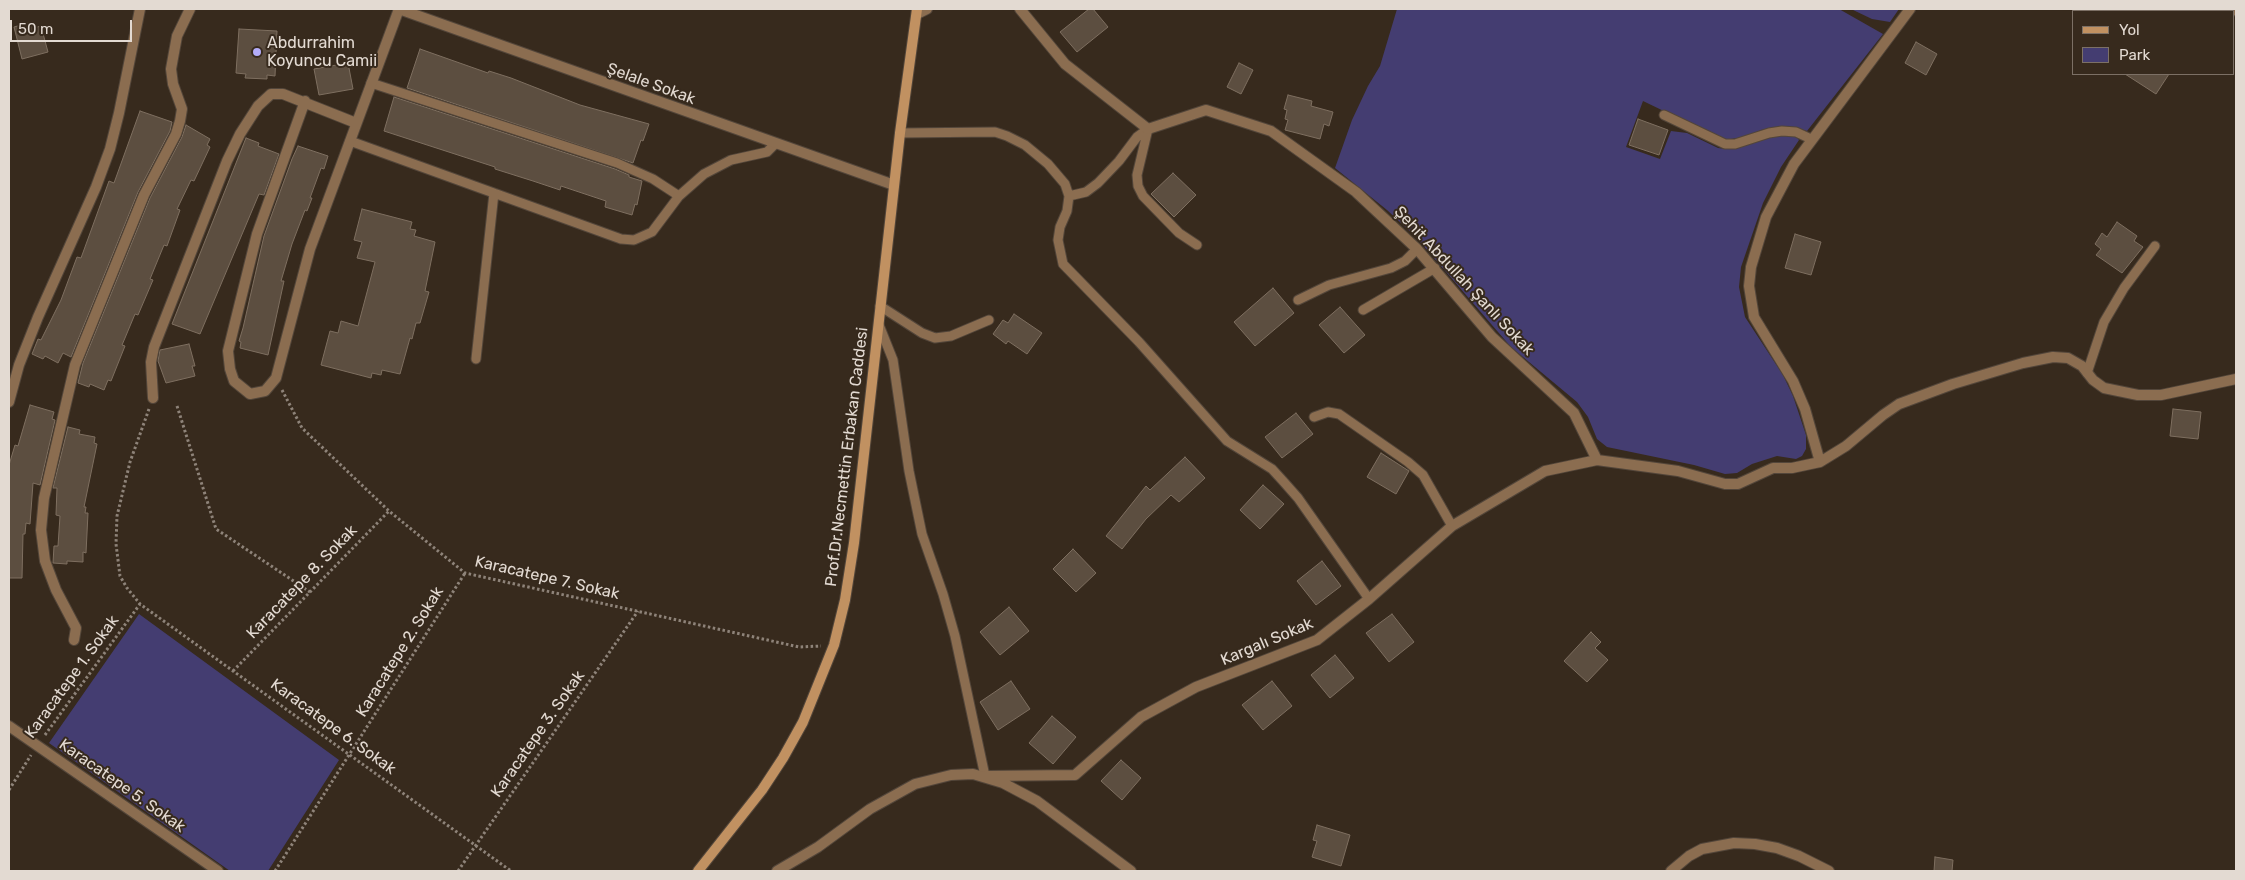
<!DOCTYPE html>
<meta charset="utf-8">
<style>
body{margin:0}
#map{position:relative;width:2245px;height:880px;overflow:hidden;background:#372a1d;font-family:Rubik,sans-serif}
canvas{display:block}
.frame{position:absolute;inset:0;border:10px solid #e3dad2;pointer-events:none}
.legend{position:absolute;left:2072px;top:10px;width:162px;height:65px;box-sizing:border-box;background:#372a1d;border:1px solid #7c7065;margin:0;padding:6px 9px;list-style:none;font-size:15px;color:#e3dad2}
.legend li{display:flex;align-items:center;gap:10px;height:25px}
.legend b{width:25px;border:1px solid #7c7065}
.scale{position:absolute;left:10px;top:20px;width:122px;height:22px;box-sizing:border-box;border:2px solid #e3dad2;border-top:0;padding-left:6px;font-size:15px;line-height:18px;white-space:nowrap;color:#e3dad2;-webkit-text-stroke:4px #372a1d;paint-order:stroke}
</style>
<div id="map">
<canvas width="2245" height="880"></canvas>
<div class="frame"></div>
<ul class="legend">
<li><b style="height:6px;background:#c19161"></b>Yol</li>
<li><b style="height:14px;background:#443d71"></b>Park</li>
</ul>
<div class="scale">50 m</div>
</div>
<script>
const ctx = document.querySelector('canvas').getContext('2d');
ctx.lineJoin = 'round';
function paint(path, color) {
  ctx.fillStyle = color;
  ctx.fill(path, 'evenodd');
}
function shape(rows) {
  const path = new Path2D();
  for (const r of rows) {
    path.moveTo(r[0], r[1]);
    for (let i = 2; i < r.length; i += 2) path.lineTo(r[i], r[i + 1]);
  }
  return path;
}
function stroke(path, color, width, dash) {
  ctx.strokeStyle = color;
  ctx.lineWidth = width;
  ctx.lineCap = dash ? 'butt' : 'round';
  ctx.setLineDash(dash || []);
  ctx.stroke(path);
}
function drawText(font, color, halo, rows, align = 'center') {
  ctx.font = font + ' Rubik,sans-serif';
  ctx.lineWidth = 4;
  ctx.setLineDash([]);
  ctx.textBaseline = 'middle';
  ctx.strokeStyle = halo;
  ctx.fillStyle = color;
  for (const [text, x, y, turn = 0] of rows) {
    ctx.save();
    ctx.translate(x, y);
    ctx.rotate((+turn || 0) * Math.PI / 180);
    ctx.textAlign = isNaN(turn) ? turn : align;
    if (halo) ctx.strokeText(text, 0, 0);
    ctx.fillText(text, 0, 0);
    ctx.restore();
  }
}
const green = shape([
 [1397,9,1839,9,1883,34,1807,131,1797,128,1776,128,1761,130,1745,137,1724,140,1643,101,1626,147,1660,159,1671,131,1687,133,1718,148,1726,149,1774,135,1796,136,1799,140,1781,167,1763,203,1741,267,1739,287,1745,317,1783,375,1793,396,1806,435,1806,449,1802,456,1796,459,1777,456,1752,464,1737,473,1725,474,1694,465,1607,447,1597,439,1588,417,1577,402,1511,347,1415,236,1387,210,1335,168,1352,120,1368,86,1380,66],
 [1851,9,1899,9,1890,22,1872,19],
 [139,614,339,760,268,871,230,871,49,743]
]);
const building = shape([
 [1089,9,1093,9,1108,27,1077,52,1060,32,1089,9],
 [32,22,34,28,41,26,48,52,22,59,14,27,32,22],
 [239,29,277,31,275,76,267,75,267,79,245,78,246,74,236,73,239,29],
 [1916,42,1937,54,1926,75,1905,63,1916,42],
 [420,49,488,73,489,71,511,78,580,105,649,124,643,141,641,140,633,163,407,88,420,49],
 [348,63,353,89,319,95,314,69,348,63],
 [1239,63,1253,70,1241,94,1227,87,1239,63],
 [2125,74,2169,74,2156,94,2125,74],
 [1288,95,1312,101,1311,106,1333,112,1329,126,1324,124,1320,139,1285,130,1288,120,1285,119,1287,110,1284,109,1288,95],
 [394,97,615,169,629,175,629,177,642,181,637,205,635,204,632,215,605,207,606,201,561,186,560,190,533,181,495,169,495,167,384,131,394,97],
 [140,111,172,122,170,131,138,192,71,357,63,353,58,363,45,356,43,359,32,354,38,339,41,340,61,300,77,257,81,258,109,181,114,183,140,111],
 [1638,119,1668,130,1659,155,1629,145,1638,119],
 [186,125,210,139,207,145,210,147,194,181,191,180,177,209,180,210,167,246,164,245,150,279,153,280,138,315,135,314,125,338,122,345,125,346,111,381,108,380,104,390,90,384,89,387,78,383,83,363,150,198,182,137,186,125],
 [246,138,259,143,258,146,279,154,264,195,259,194,200,334,172,324,246,138],
 [298,146,328,156,324,169,321,168,310,198,312,198,307,211,305,210,292,244,281,281,284,281,268,355,240,348,241,342,239,341,243,328,264,236,292,159,298,146],
 [1173,173,1196,195,1174,217,1151,194,1173,173],
 [362,209,412,222,410,229,416,230,414,236,435,242,425,291,429,292,420,323,416,323,412,339,410,338,400,374,382,370,381,375,372,373,371,378,321,365,330,331,338,333,341,321,358,326,375,262,357,258,362,242,354,240,362,209],
 [2117,222,2137,236,2134,241,2143,247,2122,273,2096,255,2101,249,2095,244,2102,233,2107,237,2117,222],
 [1795,234,1821,242,1811,275,1785,268,1795,234],
 [1273,288,1294,313,1255,346,1234,322,1273,288],
 [1340,307,1365,335,1344,353,1319,325,1340,307],
 [1014,314,1042,333,1027,354,1008,341,1006,344,993,334,1003,320,1008,323,1014,314],
 [189,344,195,366,192,366,195,376,166,383,158,361,160,350,189,344],
 [30,405,54,412,52,419,55,420,40,485,33,483,30,524,26,523,25,534,23,534,22,578,9,578,9,465,15,445,18,446,30,405],
 [2173,409,2201,412,2198,439,2170,436,2173,409],
 [1296,413,1313,434,1282,458,1265,437,1296,413],
 [68,427,80,430,79,434,95,437,94,443,97,444,84,507,86,507,85,513,88,513,86,553,83,552,83,562,67,561,67,564,53,563,54,546,58,546,60,516,56,515,57,488,53,488,68,427],
 [1381,453,1409,471,1396,494,1367,477,1381,453],
 [1185,457,1205,478,1179,502,1171,495,1146,519,1122,549,1106,536,1146,486,1150,490,1185,457],
 [1263,485,1284,504,1260,529,1240,510,1263,485],
 [1073,549,1096,573,1076,592,1053,569,1073,549],
 [1322,561,1341,586,1316,605,1297,581,1322,561],
 [1009,607,1029,631,1000,655,980,632,1009,607],
 [1392,614,1414,642,1389,662,1366,633,1392,614],
 [1591,632,1601,642,1595,648,1608,660,1587,682,1564,661,1591,632],
 [1335,655,1354,678,1330,698,1311,675,1335,655],
 [1011,681,1030,709,998,730,980,702,1011,681],
 [1272,681,1292,706,1263,730,1242,705,1272,681],
 [1052,716,1076,737,1053,764,1029,743,1052,716],
 [1121,760,1141,778,1122,800,1101,781,1121,760],
 [1317,825,1350,835,1341,866,1312,857,1317,841,1313,840,1317,825],
 [1935,857,1953,860,1952,871,1934,871,1935,857]
]);
const path = shape([
 [282,390,302,428,389,511,465,573,799,647,821,646],
 [177,406,216,529,310,592],
 [149,409,130,462,117,516,116,544,120,576,127,588,140,604,511,871],
 [233,671,389,511],
 [45,735,140,604],
 [9,790,31,755],
 [275,871,465,573],
 [458,871,638,611]
]);
const lane = shape([
 [371,83,617,163,653,179,679,196],
 [1664,115,1725,144,1735,144,1769,133,1782,131,1796,132,1811,139],
 [1148,129,1137,175,1138,186,1143,196,1179,233,1197,245],
 [900,133,995,132,1007,136,1025,145,1048,164,1065,184,1069,196,1067,211,1060,227,1058,240,1063,264,1139,342,1227,441,1272,469,1283,481,1298,498,1369,599],
 [350,141,621,239,634,240,652,232,679,196,704,174,731,160,767,152,775,144],
 [1069,196,1086,192,1098,183,1119,161,1137,137,1148,129],
 [1298,300,1329,285,1391,268,1405,261,1417,249],
 [880,306,922,333,935,338,951,336,989,320],
 [1363,310,1435,268],
 [879,325,893,360,909,471,922,534,943,594,955,636,985,776],
 [476,359,494,193],
 [2087,373,2104,322,2124,288,2155,246],
 [1314,417,1328,412,1339,414,1408,462,1423,475,1452,526]
]);
const street = shape([
 [399,9,894,185],
 [1020,9,1065,64,1148,129,1206,110,1271,131,1356,192,1417,249,1492,337,1574,413,1597,460,1678,471,1725,484,1738,484,1773,468,1792,468,1820,462,1846,446,1883,415,1899,404,1953,384,2023,363,2053,357,2068,358,2082,366,2093,380,2104,388,2138,395,2161,395,2236,379],
 [2228,9,2232,11],
 [917,14,927,9],
 [305,101,257,234,228,351,230,369,234,381,250,394,265,391,276,378,310,249,399,9],
 [153,398,151,362,154,347,227,161,240,134,258,106,271,94,283,94,356,123],
 [9,402,19,365,38,317,96,187,110,149,119,113,140,9],
 [1820,462,1805,409,1793,381,1754,317,1749,286,1751,267,1766,217,1794,164,1910,9],
 [74,640,76,628,56,590,45,561,41,530,44,498,75,365,144,195,176,134,180,121,182,109,173,84,171,69,177,36,190,9],
 [9,726,218,871],
 [985,776,1075,775,1141,717,1196,687,1317,640,1369,599,1452,526,1545,471,1597,460],
 [777,871,818,847,870,809,915,784,951,775,973,774,1003,783,1037,801,1131,871],
 [1671,871,1689,856,1702,849,1734,843,1755,844,1777,848,1799,856,1829,871]
]);
const secondary = shape([
 [698,871,762,790,783,758,803,722,834,645,845,600,854,543,900,133,917,9]
]);
const markers = [
 [257,52,5,"#b3acf9"]
];
const poiNames = [
 ["Abdurrahim",267,43],
 ["Koyuncu Camii",267,61]
];
const streetNames = [
 ["Şelale Sokak",651,84,20],
 ["Şehit Abdullah Şanlı Sokak",1464,281,47],
 ["Prof.Dr.Necmettin Erbakan Caddesi",847,457,-83],
 ["Karacatepe 7. Sokak",547,578,13],
 ["Karacatepe 8. Sokak",302,582,-46],
 ["Kargalı Sokak",1267,642,-23],
 ["Karacatepe 2. Sokak",400,652,-58],
 ["Karacatepe 1. Sokak",72,677,-54],
 ["Karacatepe 6. Sokak",333,727,36],
 ["Karacatepe 3. Sokak",538,734,-55],
 ["Karacatepe 5. Sokak",122,786,35]
];
paint(green, '#443d71');
paint(building, '#5c4e40');
stroke(building, '#7e6f60', 1);
stroke(lane, '#53463a', 11);
stroke(street, '#53463a', 12);
stroke(secondary, '#53463a', 12);
stroke(path, '#8e8379', 3, [2.5, 2.5]);
stroke(lane, '#8b6d50', 9);
stroke(street, '#8b6d50', 10);
stroke(secondary, '#c19161', 10);
for (const [x, y, r, color] of markers) {
  const dot = new Path2D();
  dot.arc(x, y, r, 0, 2 * Math.PI);
  ctx.fillStyle = color;
  ctx.fill(dot);
  stroke(dot, '#372a1d', 2);
}
drawText('16px', '#e3dad2', '#372a1d', poiNames, 'left');
drawText('16px', '#e3dad2', '#372a1d', streetNames);
</script>
